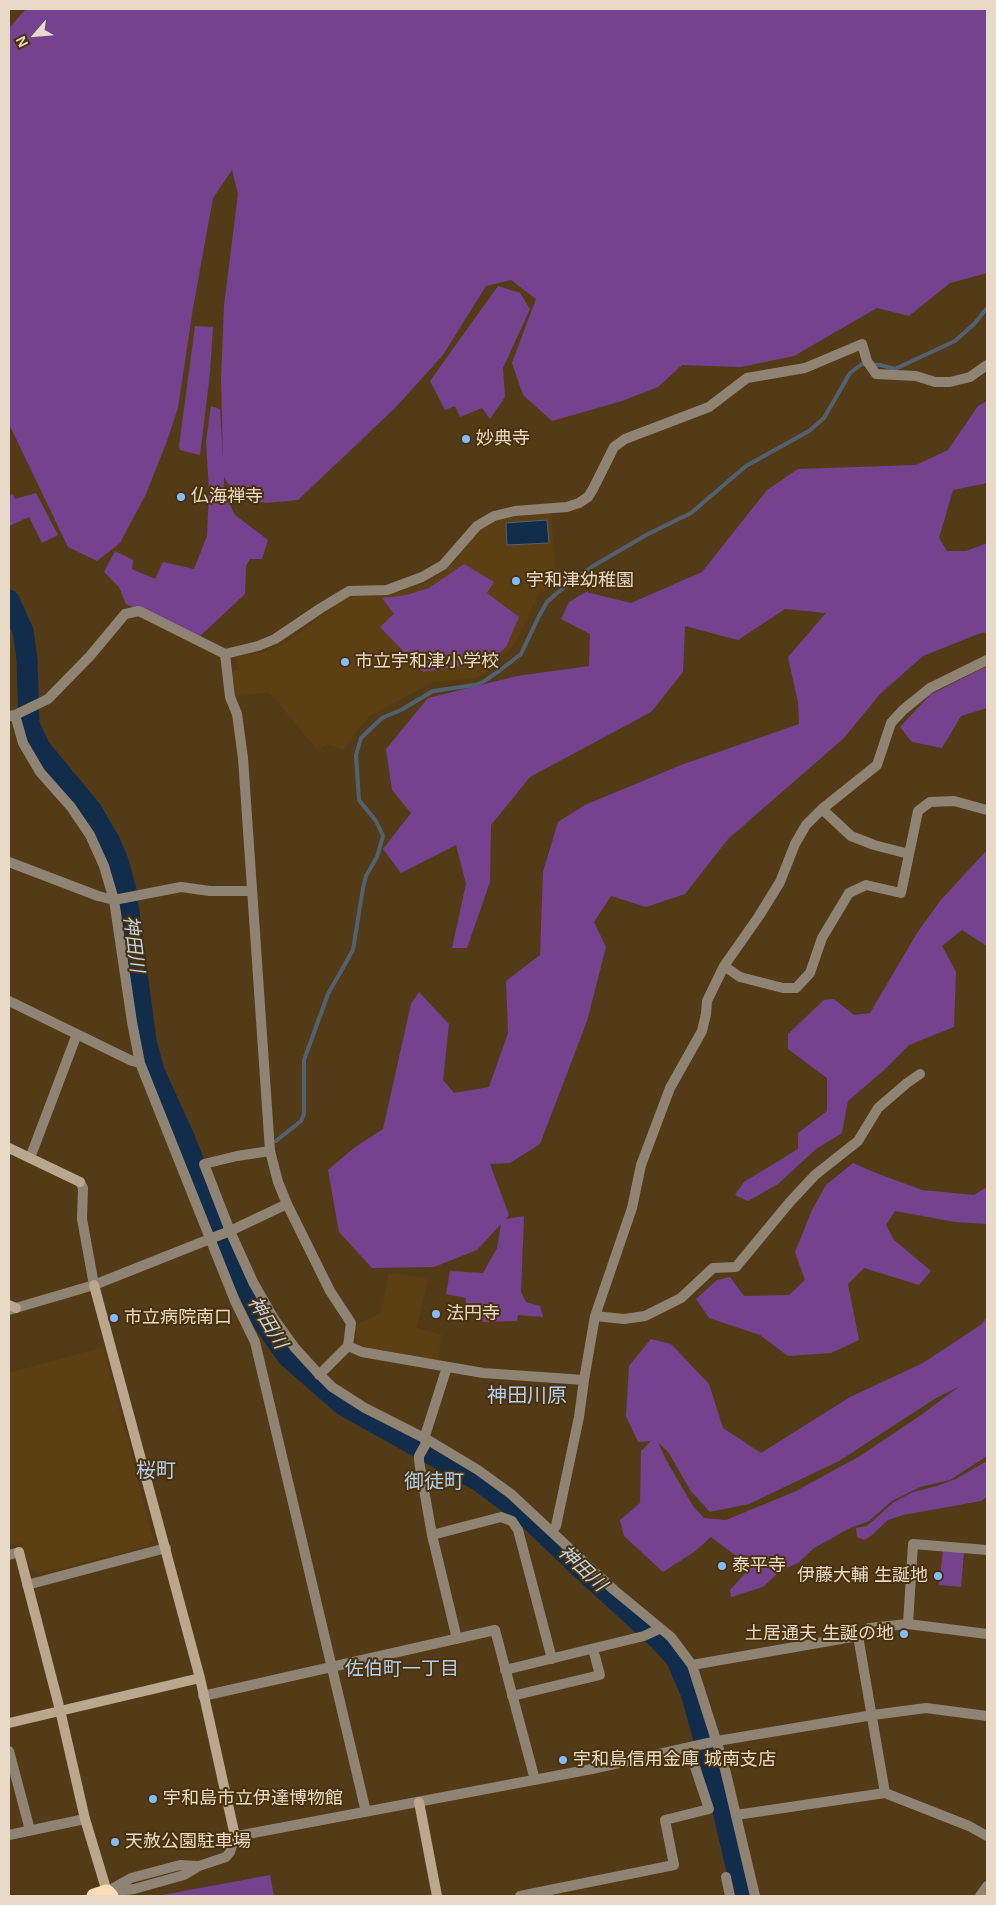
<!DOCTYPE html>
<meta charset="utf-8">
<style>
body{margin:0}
#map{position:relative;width:996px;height:1905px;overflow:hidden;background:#543b18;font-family:Helvetica,sans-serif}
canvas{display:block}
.frame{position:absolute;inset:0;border:10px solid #e9dac7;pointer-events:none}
.north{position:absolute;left:10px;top:10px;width:50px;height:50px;-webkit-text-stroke:4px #49310c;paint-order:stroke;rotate:243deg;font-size:14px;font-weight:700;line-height:20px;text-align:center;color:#e9dac7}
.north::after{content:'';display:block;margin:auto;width:18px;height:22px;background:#e9dac7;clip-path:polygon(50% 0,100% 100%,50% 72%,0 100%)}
</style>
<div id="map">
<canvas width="996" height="1905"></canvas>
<div class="frame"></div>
<div class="north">N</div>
</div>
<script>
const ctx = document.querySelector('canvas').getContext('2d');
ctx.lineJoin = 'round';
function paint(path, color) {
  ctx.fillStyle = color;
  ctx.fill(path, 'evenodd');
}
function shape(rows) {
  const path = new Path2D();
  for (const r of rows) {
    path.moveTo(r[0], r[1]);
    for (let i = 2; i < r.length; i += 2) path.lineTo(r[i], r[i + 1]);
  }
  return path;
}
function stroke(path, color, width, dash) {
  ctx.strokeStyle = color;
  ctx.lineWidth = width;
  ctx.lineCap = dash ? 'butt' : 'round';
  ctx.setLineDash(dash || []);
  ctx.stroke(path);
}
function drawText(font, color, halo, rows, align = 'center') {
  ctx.font = font + ' Helvetica,"Noto Sans JP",sans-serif';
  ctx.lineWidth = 4;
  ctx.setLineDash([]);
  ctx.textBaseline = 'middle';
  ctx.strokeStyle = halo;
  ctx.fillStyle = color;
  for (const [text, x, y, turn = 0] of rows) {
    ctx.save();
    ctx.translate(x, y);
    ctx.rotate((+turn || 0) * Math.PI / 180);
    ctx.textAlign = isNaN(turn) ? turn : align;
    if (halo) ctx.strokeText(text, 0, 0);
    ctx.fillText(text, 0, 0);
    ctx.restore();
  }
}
const built = shape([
 [551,512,556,581,539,593,515,644,488,672,476,678,433,682,370,716,356,732,344,750,326,744,318,751,269,692,235,696,232,672,238,669,236,657,266,652,290,640,346,597,393,593,428,582,454,562,480,528,496,518],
 [389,1273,428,1278,417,1328,442,1335,438,1360,358,1346,355,1325,381,1313],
 [103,1347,153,1540,148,1546,38,1574,30,1568,22,1543,9,1546,9,1373]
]);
const green = shape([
 [26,9,987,9,987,273,950,283,909,316,877,308,794,356,741,367,682,365,658,387,622,401,552,421,523,395,512,363,536,299,511,280,486,286,443,355,395,408,298,500,266,503,236,497,224,477,224,493,235,515,268,540,262,559,250,559,246,566,245,594,199,637,126,604,119,587,104,572,115,551,133,560,132,569,155,579,163,562,194,569,207,536,209,491,206,442,211,406,220,409,223,460,221,379,224,306,238,194,232,170,213,198,193,308,178,408,167,441,146,494,120,543,97,561,68,547,9,424,9,28],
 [498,286,520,293,530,309,503,368,505,397,490,419,482,408,460,417,455,406,445,410,430,381],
 [195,326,213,327,210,373,200,455,180,450,179,446],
 [987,401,987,483,953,490,939,538,947,551,966,551,987,543,987,632,978,634,923,656,880,694,844,738,728,839,685,894,646,907,611,896,594,922,606,947,587,1021,540,1144,510,1163,490,1164,509,1215,506,1219,524,1216,521,1292,526,1302,540,1306,543,1317,518,1315,517,1321,483,1322,482,1315,465,1313,466,1298,446,1294,450,1271,483,1273,497,1248,501,1224,477,1250,434,1267,372,1268,339,1232,328,1170,354,1148,383,1129,411,1004,419,992,449,1024,443,1080,454,1093,489,1087,508,1033,506,981,540,955,543,872,558,822,585,805,681,765,799,724,798,702,788,657,826,613,785,609,738,640,685,626,683,672,651,712,530,777,491,825,490,882,467,948,452,948,466,884,456,845,401,873,383,849,411,813,392,790,386,749,428,698,517,676,589,666,590,634,561,619,569,602,586,592,631,603,702,572,767,490,798,469,916,465,948,450,978,406],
 [36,493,58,535,42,543,29,517,9,526,9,496,13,494,15,499],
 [464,564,494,582,487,593,519,617,506,647,490,661,423,672,380,627,394,614,382,598,406,595,429,588],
 [987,666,987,708,961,716,942,748,912,742,900,727,930,695],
 [987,850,987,946,962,930,942,946,956,972,954,1027,909,1045,884,1070,848,1101,842,1133,816,1149,778,1184,748,1201,735,1195,744,1182,798,1149,798,1133,827,1111,827,1078,788,1049,788,1034,824,1000,834,999,854,1015,870,1013,917,933,940,901],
 [853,1163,876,1173,922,1190,974,1195,987,1187,987,1224,955,1222,895,1211,886,1225,894,1240,931,1271,919,1285,864,1268,848,1284,859,1340,831,1353,788,1356,760,1335,709,1318,696,1299,717,1280,730,1277,744,1296,789,1295,805,1280,795,1252,812,1210,826,1185],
 [987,1317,987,1456,950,1480,920,1487,892,1501,869,1521,850,1528,814,1548,798,1563,780,1571,763,1587,731,1597,730,1590,751,1567,711,1537,694,1552,663,1572,624,1536,620,1520,640,1503,641,1451,651,1441,638,1442,626,1416,629,1366,651,1339,671,1344,709,1384,723,1428,761,1453,850,1397,923,1363,982,1324],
 [960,1386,921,1415,860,1456,794,1492,726,1520,704,1518,693,1506,666,1460,658,1442,669,1453,690,1490,710,1512,749,1504,839,1461,936,1398],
 [987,1461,987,1497,981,1501,903,1515,888,1520,871,1536,864,1540,857,1537,856,1528,867,1526,894,1502,913,1492,937,1486,956,1479],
 [943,1550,964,1552,961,1587,939,1585],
 [270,1875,274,1896,157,1896]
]);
const water = shape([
 [547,520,549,543,507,545,506,523,547,520]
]);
const stream = shape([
 [276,1141,301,1121,304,1114,304,1060,328,994,353,950,363,888,366,876,377,857,383,836,376,821,359,800,356,755,361,738,382,718,401,710,433,691,475,685,483,682,499,671,521,654,539,616,547,602,557,593,593,566,648,534,691,513,746,466,809,431,824,418,850,373,862,364,880,365,895,369,955,341,975,323,987,308]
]);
const river = shape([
 [9,600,23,631,27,659,29,724,40,748,92,811,110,842,118,861,126,890,146,1041,154,1071,184,1137,230,1254,263,1322,287,1356,343,1405,479,1481,526,1516,575,1563,658,1639,676,1658,691,1693,718,1790,743,1896]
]);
const street = shape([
 [225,654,230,697,237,714,243,758,270,1151,278,1182,287,1204,330,1291,351,1323,348,1346,362,1352,483,1373,584,1380],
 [15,715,23,743,40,772,71,807,90,835,104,866,114,900,132,1022,140,1063,235,1301,255,1342,366,1812],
 [10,716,15,715,48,699,90,656,125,614,139,611,225,654,258,646,275,639,321,608,349,591,387,590,422,577,443,565,477,526,494,516,515,511,567,507,579,503,588,497,593,489,614,447,625,439,709,407,747,378,805,368,862,344,867,361,876,374,916,376,935,382,950,382,970,377,987,365],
 [822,809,851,836,874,845,909,854],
 [9,862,98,896,114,900,181,887,210,891,252,891],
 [724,966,740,977,783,988,796,988,810,973,822,938,849,893,866,885,901,893,918,811,930,802,954,801,987,810],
 [9,1001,132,1061,140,1063],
 [270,1151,237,1156,204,1164,230,1231,253,1282,274,1319,295,1348,316,1371,332,1387,365,1408,428,1440,478,1470,511,1494,614,1590,671,1637,692,1665,724,1765,755,1896],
 [30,1158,77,1034],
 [80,1182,83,1188,82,1219,94,1285],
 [9,1310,94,1285,230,1231,287,1204],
 [595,1316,624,1319,645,1316,681,1298,713,1268,736,1267,789,1203,815,1175,858,1141,878,1108,907,1083,920,1074],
 [319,1375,348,1346],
 [424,1439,447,1367],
 [428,1440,419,1456,419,1461,432,1535,457,1639],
 [552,1531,556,1526,579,1417,584,1380,595,1316,632,1208,641,1165,670,1088,702,1031,706,1014,707,1001,724,966,759,916,780,882,795,844,806,825,822,809,877,765,891,723,903,710,930,688,987,660],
 [432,1535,501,1517,512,1521,518,1530,552,1659],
 [9,1555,19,1552],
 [27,1585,166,1548],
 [908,1624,913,1544,987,1550],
 [858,1636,885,1793],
 [692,1665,858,1636,869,1628,908,1624,987,1634],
 [505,1670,644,1636,659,1629],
 [203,1696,495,1630,535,1780],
 [512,1696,600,1675,593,1649],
 [9,1751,30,1830],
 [736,1815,885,1793,969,1826,987,1836],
 [9,1835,85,1819],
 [726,1877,730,1896],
 [110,1890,131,1878,180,1865,198,1866],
 [107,1892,134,1889,184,1875,199,1866,226,1857,230,1852,235,1836,237,1836,592,1769,717,1741,873,1715,926,1708,987,1716],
 [520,1896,674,1865,665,1820,709,1809,689,1749],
 [980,1896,987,1886]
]);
const secondary = shape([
 [9,1148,80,1182],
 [94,1285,200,1678,235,1836],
 [9,1305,16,1308],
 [19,1552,60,1710,85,1819,107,1892],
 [9,1723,200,1678],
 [419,1802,437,1896]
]);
const highway = shape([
 [94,1896,107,1892,111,1896]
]);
const markers = [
 [466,439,5,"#85bbfb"],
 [181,497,5,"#85bbfb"],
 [516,581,5,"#85bbfb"],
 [345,662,5,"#85bbfb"],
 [436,1314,5,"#85bbfb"],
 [114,1318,5,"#85bbfb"],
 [722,1566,5,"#85bbfb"],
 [938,1576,5,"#85bbfb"],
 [904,1634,5,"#85bbfb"],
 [563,1760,5,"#85bbfb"],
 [153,1799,5,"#85bbfb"],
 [115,1842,5,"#85bbfb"]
];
const poiNames = [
 ["妙典寺",476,439],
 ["仏海禅寺",191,497],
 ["宇和津幼稚園",526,581],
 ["市立宇和津小学校",355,662],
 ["法円寺",446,1314],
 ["市立病院南口",124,1318],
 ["泰平寺",732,1566],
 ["伊藤大輔 生誕地",928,1576,"right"],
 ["土居通夫 生誕の地",894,1634,"right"],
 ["宇和島信用金庫 城南支店",573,1760],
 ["宇和島市立伊達博物館",163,1799],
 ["天赦公園駐車場",125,1842]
];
const waterNames = [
 ["神田川",133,944,83],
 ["神田川",267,1323,59],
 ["神田川",582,1569,43]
];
const neighbourhoodNames = [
 ["佐伯町一丁目",402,1670]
];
const quarterNames = [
 ["神田川原",527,1396],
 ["桜町",156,1471],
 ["御徒町",434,1482]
];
paint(built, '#5d3f14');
paint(green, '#75428f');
paint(water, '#122d4b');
stroke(water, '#526170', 1);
stroke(stream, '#526170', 4);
stroke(river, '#122d4b', 21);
stroke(street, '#8f8373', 10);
stroke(secondary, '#bba78e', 10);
stroke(highway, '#fbdcb6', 15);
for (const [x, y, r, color] of markers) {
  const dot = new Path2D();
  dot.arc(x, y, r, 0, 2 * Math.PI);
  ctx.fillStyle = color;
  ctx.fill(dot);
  stroke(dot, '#49310c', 2);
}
drawText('18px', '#e9dac7', '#49310c', poiNames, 'left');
drawText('italic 19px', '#c1d4eb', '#49310c', waterNames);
drawText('19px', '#b1cff3', '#49310c', neighbourhoodNames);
drawText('20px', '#b1cff3', '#49310c', quarterNames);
</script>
